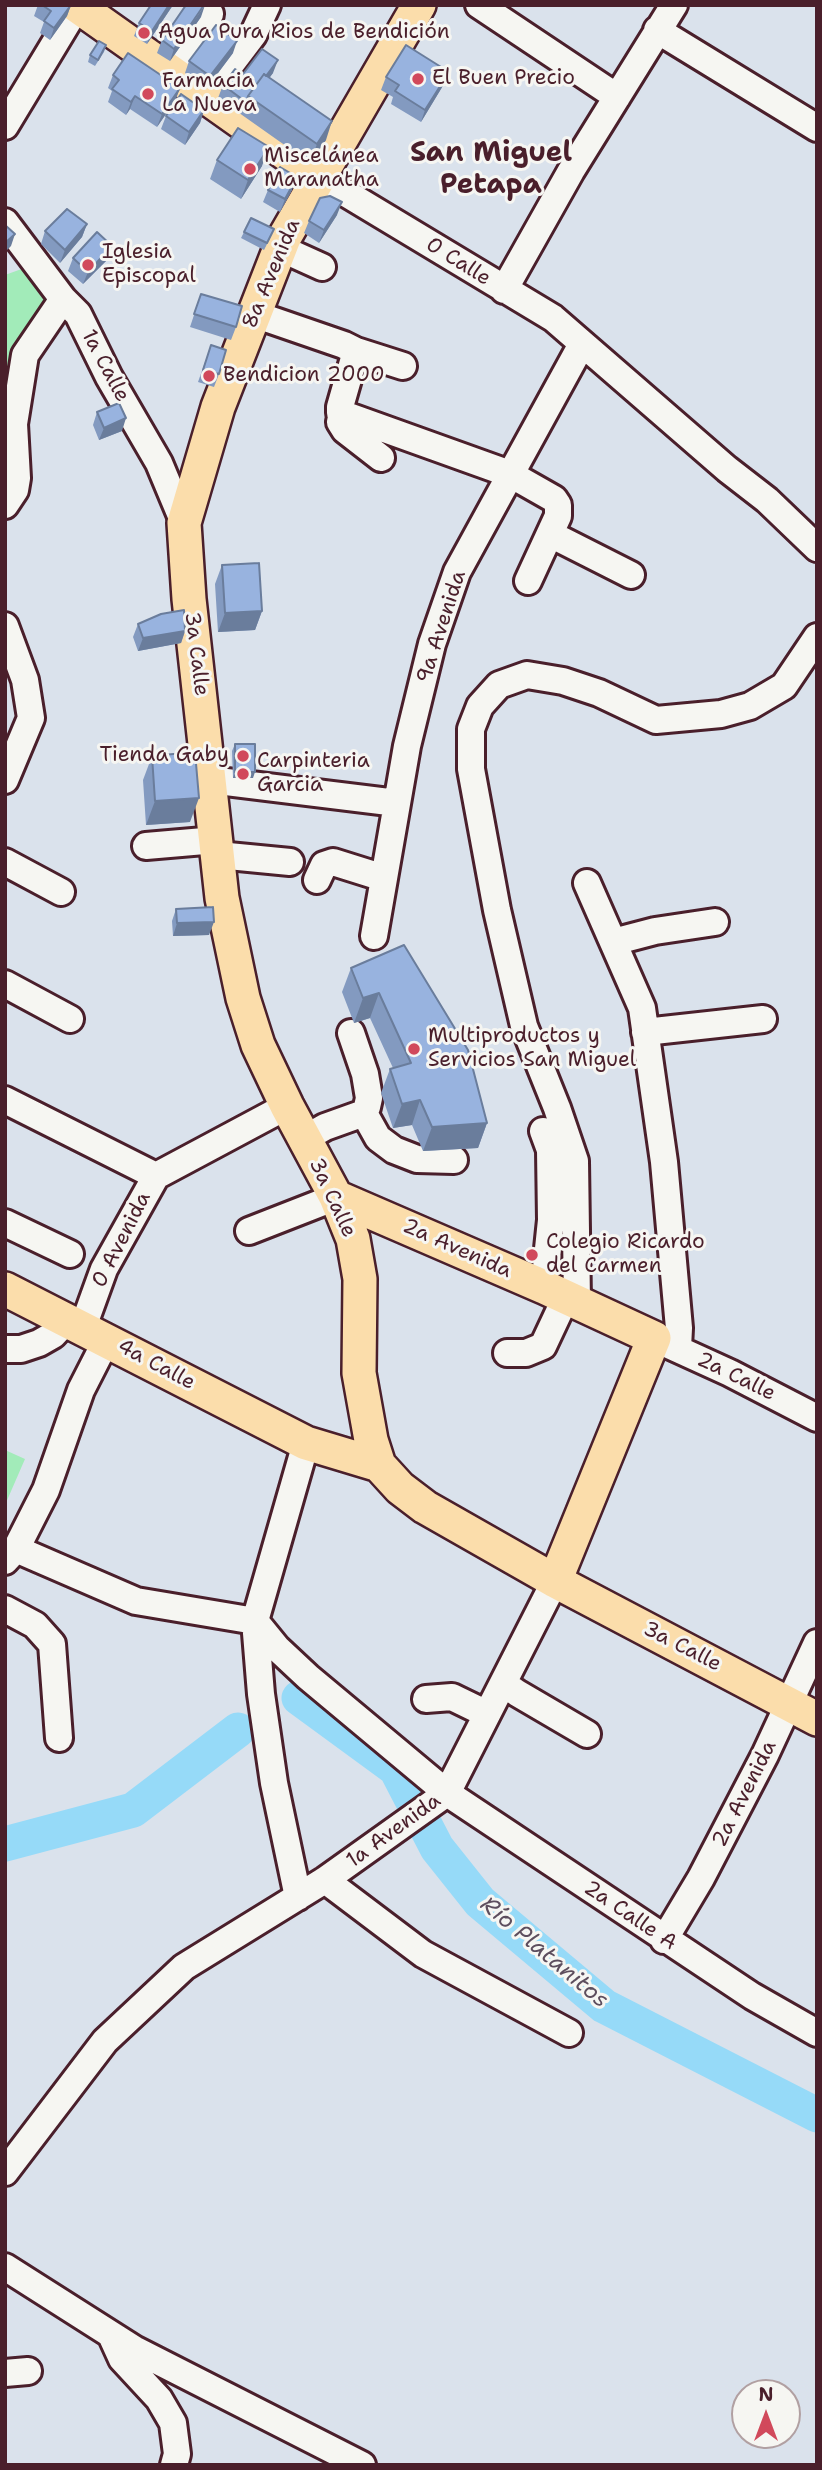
<!DOCTYPE html>
<meta charset="utf-8">
<style>
body{margin:0}
#map{position:relative;width:822px;height:2470px;overflow:hidden;background:#dae2ec;font-family:"Shantell Sans",sans-serif}
canvas{display:block}
.frame{position:absolute;inset:0;border:7px solid #4a1f2b;pointer-events:none}
.north{position:absolute;left:731px;top:2379px;width:70px;height:70px;box-sizing:border-box;background:#f6f6f2;border:2px solid #b1a0a2;border-radius:50%;rotate:0deg;font-size:19px;font-weight:700;line-height:28px;text-align:center;color:#4a1f2b}
.north::after{content:'';display:block;margin:auto;width:24px;height:32px;background:#d1495b;clip-path:polygon(50% 0,100% 100%,50% 72%,0 100%)}
</style>
<div id="map">
<canvas width="822" height="2470"></canvas>
<div class="frame"></div>
<div class="north">N</div>
</div>
<script>
const ctx = document.querySelector('canvas').getContext('2d');
ctx.lineJoin = 'round';
function paint(path, color) {
  ctx.fillStyle = color;
  ctx.fill(path, 'evenodd');
}
function shape(rows) {
  const path = new Path2D();
  for (const r of rows) {
    path.moveTo(r[0], r[1]);
    for (let i = 2; i < r.length; i += 2) path.lineTo(r[i], r[i + 1]);
  }
  return path;
}
function stroke(path, color, width, dash) {
  ctx.strokeStyle = color;
  ctx.lineWidth = width;
  ctx.lineCap = dash ? 'butt' : 'round';
  ctx.setLineDash(dash || []);
  ctx.stroke(path);
}
function drawText(font, color, halo, rows, align = 'center') {
  ctx.font = font + ' "Shantell Sans",sans-serif';
  ctx.lineWidth = 6;
  ctx.setLineDash([]);
  ctx.textBaseline = 'middle';
  ctx.strokeStyle = halo;
  ctx.fillStyle = color;
  for (const [text, x, y, turn = 0] of rows) {
    ctx.save();
    ctx.translate(x, y);
    ctx.rotate((+turn || 0) * Math.PI / 180);
    ctx.textAlign = isNaN(turn) ? turn : align;
    if (halo) ctx.strokeText(text, 0, 0);
    ctx.fillText(text, 0, 0);
    ctx.restore();
  }
}
const green = shape([
 [27,267,54,306,25,353,5,497,5,275],
 [5,1450,25,1459,5,1505]
]);
const river = shape([
 [299,1698,396,1769,437,1848,480,1902,604,2006,817,2115],
 [5,1844,133,1810,238,1730]
]);
const minor = shape([
 [479,5,617,97],
 [657,30,817,128],
 [172,73,210,14],
 [206,97,253,35,267,5],
 [5,126,78,5],
 [319,177,553,318,727,469,767,500,817,548],
 [5,222,63,299,78,314,109,377,159,463,184,523],
 [280,248,322,267],
 [504,290,571,171,674,5],
 [254,314,344,345,356,351,340,407,340,413,510,474,554,499,558,505,558,516,528,581],
 [356,351,403,366],
 [342,413,340,422,345,430,381,458],
 [5,505,15,490,17,478,14,424,25,355,63,299],
 [550,534,631,575],
 [5,626,25,680,31,718,5,780],
 [210,780,397,803],
 [146,846,216,840],
 [218,855,290,862],
 [5,862,61,892],
 [317,880,324,865,333,862,384,878],
 [587,883,642,1008,664,1162,679,1328,678,1348],
 [374,936,407,746,432,644,457,572,582,344],
 [613,942,655,931,715,922],
 [5,984,70,1019],
 [645,1032,763,1019],
 [5,1100,156,1176],
 [364,1113,378,1138,394,1150,417,1159,454,1160],
 [543,1131,550,1150,551,1220,544,1287],
 [304,1139,325,1127,364,1113,367,1107,369,1098,365,1074,351,1033],
 [5,1223,70,1254],
 [249,1231,336,1197],
 [577,1302,575,1161,557,1108,524,1026,497,910,471,769,471,729,480,706,499,685,527,675,563,681,599,693,656,720,721,714,750,706,784,686,817,637],
 [83,1327,104,1269,156,1176,287,1106],
 [662,1342,730,1373,817,1418],
 [5,1349,21,1349,39,1343,53,1335,68,1319],
 [507,1353,526,1353,543,1346,566,1297],
 [16,1549,136,1601,255,1621,277,1648,308,1677,447,1793,752,1996,817,2033],
 [5,1561,16,1549,46,1490,81,1390,107,1339],
 [5,1609,35,1625,52,1644,59,1738],
 [503,1683,517,1693,587,1734],
 [426,1699,452,1697,487,1714],
 [325,1880,423,1954,569,2033],
 [298,1897,274,1783,261,1694,255,1621,306,1443],
 [664,1940,701,1878,765,1755,817,1643],
 [5,2172,105,2041,184,1967,325,1880,447,1793,555,1581],
 [5,2267,134,2349,362,2465],
 [112,2337,122,2359,159,2399,173,2423,177,2454,174,2465],
 [5,2373,28,2371]
]);
const major = shape([
 [76,5,319,177],
 [419,5,284,238,218,407,184,523,189,599,222,898,243,998,258,1045,287,1106,336,1197,353,1239,360,1279,359,1373,371,1440,379,1465,400,1488,425,1507,555,1581,817,1719],
 [336,1197,544,1287,654,1338,555,1581],
 [5,1289,306,1443,379,1465]
]);
const wall = shape([
 [38,5,71,5,67,16,50,40,40,33,44,22,34,16],
 [151,5,173,5,147,44,134,36,139,23],
 [201,17,170,61,157,53,162,40],
 [106,45,104,52,95,66,88,62,90,55],
 [233,53,206,89,185,73,189,61],
 [449,72,444,84,421,122,391,104,393,97,381,90,386,77],
 [273,73,269,78,326,140,310,163,218,98,223,85,243,74],
 [113,75,180,88,175,101,157,127,130,109,126,115,108,102,112,91,108,88],
 [204,110,200,123,185,145,161,129,166,116],
 [217,160,262,166,241,199,210,179],
 [268,190,292,190,280,212,263,202],
 [337,215,319,243,304,233,309,221],
 [87,224,82,237,60,263,41,244,45,231],
 [244,232,271,236,264,250,241,238],
 [112,246,108,259,83,284,68,271,73,258],
 [201,294,236,327,231,340,190,327],
 [211,345,219,374,214,387,198,382],
 [97,412,122,431,99,440,93,425],
 [222,565,262,611,255,630,218,632,215,584],
 [138,624,185,631,181,643,138,651,133,637],
 [235,744,253,778,233,778,232,751],
 [152,756,190,822,146,825,143,780],
 [176,909,209,935,173,936,172,921],
 [404,945,487,1123,478,1148,423,1151,412,1125,393,1128,381,1093,390,1069,393,1068,370,1018,354,1023,342,992,351,968]
]);
const shadedWall = shape([
 [71,5,67,16,50,40,54,28],
 [169,5,173,5,147,44,152,31],
 [205,5,201,17,170,61,174,49],
 [237,41,233,53,206,89,210,76],
 [278,60,273,73,253,100,250,97],
 [449,72,444,84,421,122,425,110],
 [180,88,175,101,157,127,162,114],
 [135,96,130,109,126,115,131,102],
 [204,110,200,123,185,145,189,132],
 [332,121,326,140,310,163,317,144],
 [269,147,262,166,241,199,248,180],
 [297,177,292,190,280,212,285,199],
 [342,202,337,215,319,243,324,230],
 [87,224,82,237,60,263,65,250],
 [15,234,11,246,5,252,5,243],
 [112,246,108,259,83,284,88,272],
 [126,418,122,431,99,440,104,428],
 [262,611,255,630,218,632,225,613],
 [185,631,181,643,138,651,143,638],
 [235,772,255,772,253,778,233,778],
 [199,798,190,822,146,825,155,801],
 [214,922,209,935,173,936,177,923],
 [379,993,370,1018,354,1023,363,998],
 [420,1100,412,1125,393,1128,402,1104],
 [487,1123,478,1148,423,1151,432,1127]
]);
const building = shape([
 [42,5,71,5,54,28,44,21,51,11,42,5],
 [151,5,169,5,152,31,139,23,151,5],
 [186,5,204,5,174,49,162,40,186,5],
 [216,25,237,41,210,76,189,61,216,25],
 [99,41,106,45,98,60,90,55,99,41],
 [406,45,449,72,425,110,395,91,399,85,386,77,406,45],
 [262,49,278,60,266,76,264,74,248,96,246,102,223,85,235,69,243,74,262,49],
 [128,53,180,88,162,114,135,96,131,102,112,89,119,80,113,75,128,53],
 [264,74,332,121,317,144,248,96,264,74],
 [181,94,204,110,189,132,166,116,181,94],
 [238,128,269,147,248,180,217,160,238,128],
 [280,167,297,177,285,199,268,190,280,167],
 [330,196,342,202,324,230,309,221,320,198,330,196],
 [67,209,87,224,65,250,45,231,67,209],
 [251,218,274,229,267,243,244,232,251,218],
 [5,225,15,234,5,243,5,225],
 [97,232,112,246,88,272,73,258,97,232],
 [201,294,242,306,236,327,194,314,201,294],
 [211,345,226,350,219,374,203,370,211,345],
 [119,403,126,418,104,428,97,412,119,403],
 [259,563,262,611,225,613,222,565,259,563],
 [184,610,185,631,143,638,138,624,161,614,184,610],
 [235,744,255,744,255,772,235,772,235,744],
 [195,752,199,798,155,801,152,756,195,752],
 [213,907,214,922,177,923,176,909,213,907],
 [404,945,468,1050,487,1123,432,1127,420,1100,402,1104,390,1069,411,1063,379,993,363,998,351,968,404,945]
]);
const markers = [
 [144,33,7,"#d1495b"],
 [418,79,7,"#d1495b"],
 [148,94,7,"#d1495b"],
 [250,169,7,"#d1495b"],
 [88,265,7,"#d1495b"],
 [209,376,7,"#d1495b"],
 [243,756,7,"#d1495b"],
 [243,774,7,"#d1495b"],
 [414,1049,7,"#d1495b"],
 [532,1255,7,"#d1495b"]
];
const poiNames = [
 ["Agua Pura Rios de Bendición",158,33],
 ["El Buen Precio",432,79],
 ["Farmacia",162,82],
 ["La Nueva",162,106],
 ["Miscelánea",264,157],
 ["Maranatha",264,181],
 ["Iglesia",102,253],
 ["Episcopal",102,277],
 ["Bendicion 2000",223,376],
 ["Tienda Gaby",229,756,"right"],
 ["Carpinteria",257,762],
 ["Garcia",257,786],
 ["Multiproductos y",428,1037],
 ["Servicios San Miguel",428,1061],
 ["Colegio Ricardo",546,1243],
 ["del Carmen",546,1267]
];
const streetNames = [
 ["0 Calle",458,262,32],
 ["8a Avenida",272,274,-67],
 ["1a Calle",105,366,62],
 ["9a Avenida",442,627,-72],
 ["3a Calle",196,654,83],
 ["3a Calle",332,1198,65],
 ["0 Avenida",122,1240,-63],
 ["2a Avenida",457,1249,24],
 ["4a Calle",156,1365,28],
 ["2a Calle",736,1377,26],
 ["3a Calle",682,1647,27],
 ["2a Avenida",745,1794,-63],
 ["1a Avenida",394,1831,-36],
 ["2a Calle A",630,1916,34]
];
const waterNames = [
 ["Río Platanitos",544,1953,40]
];
const districtNames = [
 ["San Miguel",491,154],
 ["Petapa",491,186]
];
paint(green, '#a2ebb9');
stroke(river, '#96daf8', 35);
stroke(minor, '#4a1f2b', 32);
stroke(major, '#4a1f2b', 38);
stroke(minor, '#f6f6f2', 26);
stroke(major, '#fbddab', 33);
paint(wall, '#839ac0');
paint(shadedWall, '#6a7d9c');
paint(building, '#98b3df');
stroke(building, '#6a7d9c', 2);
for (const [x, y, r, color] of markers) {
  const dot = new Path2D();
  dot.arc(x, y, r, 0, 2 * Math.PI);
  ctx.fillStyle = color;
  ctx.fill(dot);
  stroke(dot, '#f6f6f2', 2.5);
}
drawText('21px', '#4a1f2b', '#f6f6f2', poiNames, 'left');
drawText('21px', '#4a1f2b', '#f6f6f2', streetNames);
drawText('italic 23px', '#5d4e5e', '#f6f6f2', waterNames);
drawText('bold 28px', '#4a1f2b', '#f6f6f2', districtNames);
</script>
